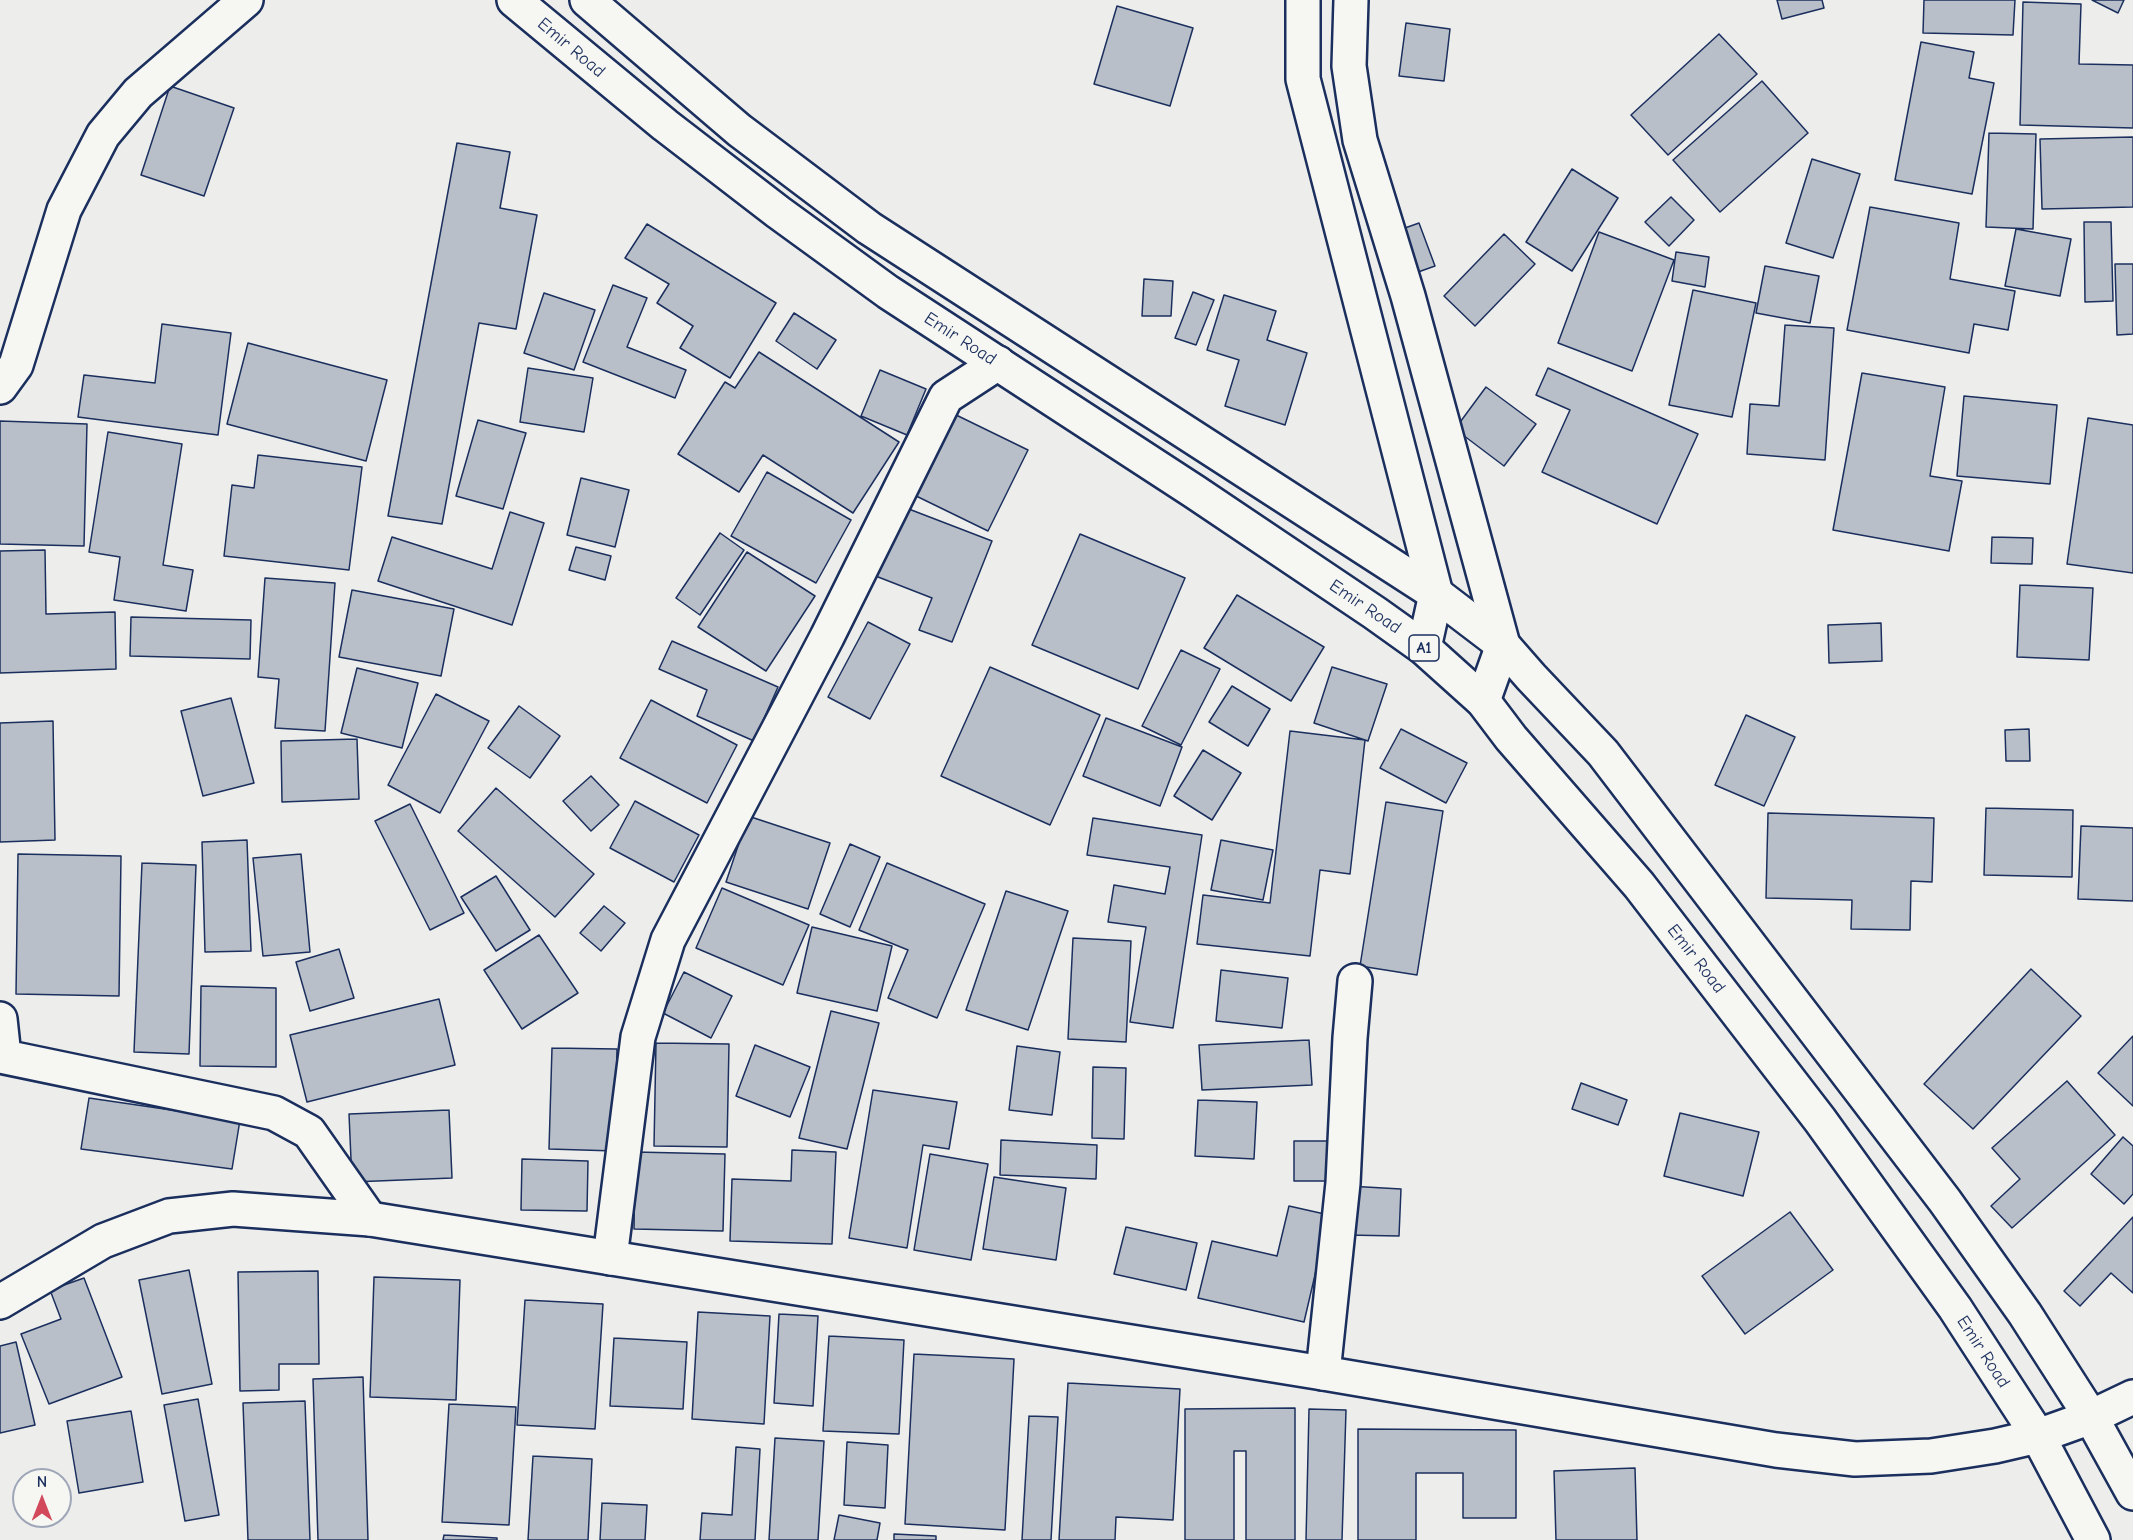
<!DOCTYPE html>
<style>
body{margin:0}
#map{position:relative;width:2133px;height:1540px;overflow:hidden;background:#edeeec;font-family:"Comic Neue",sans-serif}
canvas{display:block}
.north{position:absolute;left:12px;top:1468px;width:60px;height:60px;box-sizing:border-box;background:#f6f6f2;border:2px solid #9ea6b7;border-radius:50%;rotate:0deg;font-size:16px;font-weight:700;line-height:24px;text-align:center;color:#1b2f5e}
.north::after{content:'';display:block;margin:auto;width:21px;height:27px;background:#d1495b;clip-path:polygon(50% 0,100% 100%,50% 72%,0 100%)}
</style>
<div id="map">
<canvas width="2133" height="1540"></canvas>
<div class="north">N</div>
</div>
<script>
const ctx = document.querySelector('canvas').getContext('2d');
ctx.lineJoin = 'round';
function paint(path, color) {
  ctx.fillStyle = color;
  ctx.fill(path, 'evenodd');
}
function shape(rows) {
  const path = new Path2D();
  for (const r of rows) {
    path.moveTo(r[0], r[1]);
    for (let i = 2; i < r.length; i += 2) path.lineTo(r[i], r[i + 1]);
  }
  return path;
}
function stroke(path, color, width, dash) {
  ctx.strokeStyle = color;
  ctx.lineWidth = width;
  ctx.lineCap = dash ? 'butt' : 'round';
  ctx.setLineDash(dash || []);
  ctx.stroke(path);
}
function drawText(font, color, halo, rows, align = 'center') {
  ctx.font = font + ' "Comic Neue",sans-serif';
  ctx.lineWidth = 5;
  ctx.setLineDash([]);
  ctx.textBaseline = 'middle';
  ctx.strokeStyle = halo;
  ctx.fillStyle = color;
  for (const [text, x, y, turn = 0] of rows) {
    ctx.save();
    ctx.translate(x, y);
    ctx.rotate((+turn || 0) * Math.PI / 180);
    ctx.textAlign = isNaN(turn) ? turn : align;
    if (halo) ctx.strokeText(text, 0, 0);
    ctx.fillText(text, 0, 0);
    ctx.restore();
  }
}
const building = shape([
 [1777,0,1822,0,1824,8,1782,19,1777,0],
 [1924,0,2015,0,2013,35,1923,33,1924,0],
 [2092,0,2124,0,2118,13,2092,0],
 [2023,2,2081,4,2079,64,2133,65,2133,128,2020,125,2023,2],
 [1117,6,1193,28,1170,106,1094,84,1117,6],
 [1406,23,1450,29,1444,81,1399,76,1406,23],
 [1719,34,1757,74,1668,155,1631,115,1719,34],
 [1921,42,1974,52,1969,78,1994,83,1972,194,1895,180,1921,42],
 [1762,81,1808,133,1720,212,1673,160,1762,81],
 [170,86,234,108,204,196,141,175,170,86],
 [1989,133,2036,134,2033,229,1986,227,1989,133],
 [2133,137,2133,207,2042,209,2040,139,2133,137],
 [457,143,510,152,500,208,537,215,516,329,479,323,442,524,388,516,457,143],
 [1812,159,1860,174,1833,258,1786,243,1812,159],
 [1572,169,1618,198,1572,271,1526,242,1572,169],
 [1671,197,1694,220,1669,246,1645,222,1671,197],
 [1870,207,1959,223,1950,279,2015,291,2008,330,1974,324,1969,353,1847,330,1870,207],
 [2084,222,2111,222,2113,301,2085,302,2084,222],
 [1419,223,1435,266,1407,276,1391,233,1419,223],
 [647,224,776,303,730,378,680,348,693,326,657,303,669,284,625,258,647,224],
 [2016,229,2071,239,2060,296,2005,286,2016,229],
 [1599,232,1674,260,1632,371,1558,343,1599,232],
 [1504,234,1535,264,1475,326,1444,296,1504,234],
 [1676,252,1709,257,1705,287,1672,281,1676,252],
 [2115,264,2133,264,2133,334,2117,335,2115,264],
 [1765,266,1819,276,1810,323,1756,313,1765,266],
 [1144,279,1173,281,1171,316,1142,316,1144,279],
 [613,285,647,298,627,347,686,370,675,398,583,362,613,285],
 [1693,290,1756,303,1732,417,1669,405,1693,290],
 [1193,292,1214,300,1196,345,1175,338,1193,292],
 [544,293,595,310,574,370,524,353,544,293],
 [1224,295,1276,311,1267,340,1307,353,1285,425,1225,406,1239,360,1207,350,1224,295],
 [794,313,836,340,817,369,776,341,794,313],
 [162,324,231,333,218,435,78,417,84,375,155,383,162,324],
 [1785,325,1834,328,1825,460,1747,454,1750,404,1779,406,1785,325],
 [248,343,387,380,366,461,227,424,248,343],
 [759,352,899,442,853,513,763,455,739,492,678,454,725,382,735,388,759,352],
 [528,368,593,378,584,432,520,422,528,368],
 [1548,368,1698,434,1657,524,1542,472,1570,410,1536,395,1548,368],
 [880,370,926,389,907,435,861,416,880,370],
 [1862,373,1945,387,1930,476,1962,481,1949,551,1833,530,1862,373],
 [1486,387,1536,424,1504,466,1455,429,1486,387],
 [1964,396,2057,405,2050,484,1957,476,1964,396],
 [950,412,1028,450,988,531,910,493,950,412],
 [2088,418,2133,425,2133,573,2067,564,2088,418],
 [478,420,526,433,503,509,456,496,478,420],
 [0,421,87,424,84,546,0,544,0,421],
 [108,432,182,444,163,565,193,570,186,611,114,600,120,557,89,552,108,432],
 [258,455,362,467,349,570,224,556,232,485,254,488,258,455],
 [767,472,851,520,816,583,731,536,767,472],
 [581,478,629,490,615,547,567,535,581,478],
 [901,506,992,541,952,642,919,630,932,598,873,575,901,506],
 [510,512,544,523,512,625,378,581,392,537,492,569,510,512],
 [720,533,744,550,700,615,676,598,720,533],
 [1080,534,1185,578,1138,689,1032,645,1080,534],
 [1992,537,2033,538,2032,564,1991,563,1992,537],
 [576,547,611,556,605,580,569,570,576,547],
 [45,550,46,614,115,612,116,669,0,673,0,551,45,550],
 [747,552,815,596,766,671,698,627,747,552],
 [265,578,335,583,325,731,275,728,279,679,258,677,265,578],
 [2020,585,2093,588,2089,660,2017,657,2020,585],
 [352,590,454,609,441,676,339,657,352,590],
 [1237,595,1324,647,1291,701,1204,648,1237,595],
 [131,617,251,620,250,659,130,656,131,617],
 [868,622,910,644,870,719,828,697,868,622],
 [1881,623,1882,661,1829,663,1828,625,1881,623],
 [672,641,778,687,754,741,697,716,707,690,659,669,672,641],
 [1181,650,1220,669,1181,745,1142,726,1181,650],
 [990,667,1100,715,1050,825,941,776,990,667],
 [1332,667,1387,684,1368,741,1314,723,1332,667],
 [357,668,418,683,402,748,341,733,357,668],
 [1232,686,1270,709,1248,746,1209,722,1232,686],
 [436,694,489,721,440,813,388,785,436,694],
 [231,698,254,783,203,796,181,711,231,698],
 [651,700,737,745,707,803,620,758,651,700],
 [519,706,560,736,530,778,488,748,519,706],
 [1746,715,1795,737,1764,806,1715,785,1746,715],
 [1106,718,1182,747,1160,806,1083,776,1106,718],
 [53,721,55,840,0,842,0,723,53,721],
 [1401,729,1467,763,1446,803,1380,768,1401,729],
 [2029,729,2030,761,2006,761,2005,730,2029,729],
 [1290,731,1365,740,1350,874,1320,870,1310,956,1197,944,1203,895,1270,903,1290,731],
 [357,739,359,799,282,802,281,741,357,739],
 [1203,750,1241,773,1212,820,1174,796,1203,750],
 [591,776,619,805,591,831,563,801,591,776],
 [496,788,594,874,555,917,458,831,496,788],
 [635,801,699,835,674,882,610,848,635,801],
 [1386,802,1443,811,1417,975,1360,966,1386,802],
 [410,804,464,913,430,930,375,821,410,804],
 [1986,808,2073,810,2072,877,1984,875,1986,808],
 [1768,813,1934,818,1932,882,1911,881,1910,930,1851,929,1852,900,1766,898,1768,813],
 [748,816,830,843,808,909,726,882,748,816],
 [1093,818,1202,835,1173,1028,1130,1022,1146,927,1108,922,1114,885,1165,894,1170,867,1087,855,1093,818],
 [2081,826,2133,828,2133,901,2078,899,2081,826],
 [247,840,251,951,205,952,202,842,247,840],
 [1221,840,1273,850,1263,900,1211,890,1221,840],
 [850,844,880,857,850,927,820,914,850,844],
 [18,854,121,856,119,996,16,994,18,854],
 [301,854,310,952,263,956,253,858,301,854],
 [142,863,196,865,189,1054,134,1052,142,863],
 [887,863,985,904,937,1018,888,998,908,950,859,930,887,863],
 [496,876,530,930,496,951,461,897,496,876],
 [722,888,809,925,783,985,696,948,722,888],
 [1006,891,1068,911,1028,1030,966,1010,1006,891],
 [604,906,625,923,601,951,580,933,604,906],
 [812,927,892,946,877,1011,797,993,812,927],
 [539,935,578,993,522,1029,484,970,539,935],
 [1073,938,1131,941,1126,1042,1068,1039,1073,938],
 [339,949,354,998,310,1011,296,962,339,949],
 [2031,969,2081,1016,1973,1129,1924,1084,2031,969],
 [1221,970,1288,978,1282,1028,1216,1021,1221,970],
 [684,972,732,996,711,1038,663,1013,684,972],
 [201,986,276,988,276,1067,200,1066,201,986],
 [439,999,455,1065,307,1102,290,1035,439,999],
 [831,1011,879,1023,847,1149,799,1138,831,1011],
 [2133,1036,2133,1106,2098,1073,2133,1036],
 [1309,1040,1312,1085,1202,1090,1199,1045,1309,1040],
 [656,1043,729,1044,727,1147,654,1146,656,1043],
 [755,1045,810,1067,790,1117,736,1096,755,1045],
 [1017,1046,1060,1052,1052,1115,1009,1110,1017,1046],
 [552,1048,617,1049,615,1151,549,1149,552,1048],
 [1093,1067,1126,1068,1124,1139,1092,1138,1093,1067],
 [2067,1081,2115,1135,2012,1228,1991,1206,2020,1179,1992,1148,2067,1081],
 [1581,1083,1627,1100,1618,1125,1572,1109,1581,1083],
 [873,1090,957,1102,949,1149,923,1145,907,1248,849,1238,873,1090],
 [89,1098,240,1120,232,1169,81,1149,89,1098],
 [1198,1100,1257,1102,1254,1159,1195,1156,1198,1100],
 [449,1110,452,1178,352,1182,349,1114,449,1110],
 [1680,1113,1759,1132,1743,1196,1664,1176,1680,1113],
 [2123,1137,2133,1146,2133,1194,2124,1204,2091,1174,2123,1137],
 [1001,1140,1097,1145,1096,1179,1000,1175,1001,1140],
 [1294,1141,1338,1141,1338,1181,1294,1181,1294,1141],
 [792,1150,836,1152,832,1244,730,1241,732,1179,791,1181,792,1150],
 [635,1152,725,1154,723,1231,634,1229,635,1152],
 [930,1154,988,1164,971,1260,914,1250,930,1154],
 [522,1159,588,1161,587,1211,521,1210,522,1159],
 [994,1177,1066,1188,1056,1260,983,1249,994,1177],
 [1348,1186,1401,1189,1399,1236,1346,1235,1348,1186],
 [1289,1206,1329,1215,1304,1322,1198,1298,1212,1241,1277,1256,1289,1206],
 [1790,1212,1833,1270,1745,1334,1702,1276,1790,1212],
 [2133,1217,2133,1293,2111,1273,2080,1306,2064,1291,2133,1217],
 [1126,1227,1197,1243,1186,1290,1114,1274,1126,1227],
 [189,1270,212,1384,162,1394,139,1280,189,1270],
 [318,1271,319,1364,279,1364,279,1390,240,1391,238,1272,318,1271],
 [374,1277,460,1280,456,1400,370,1397,374,1277],
 [84,1278,122,1377,49,1404,21,1334,61,1319,50,1290,84,1278],
 [525,1300,603,1304,595,1429,517,1425,525,1300],
 [698,1312,770,1316,764,1424,692,1419,698,1312],
 [779,1314,818,1316,813,1406,774,1403,779,1314],
 [829,1336,904,1340,899,1434,823,1431,829,1336],
 [614,1338,687,1342,683,1409,610,1406,614,1338],
 [16,1342,35,1425,0,1433,0,1346,16,1342],
 [914,1354,1014,1359,1005,1530,905,1524,914,1354],
 [363,1377,368,1540,318,1540,313,1379,363,1377],
 [1068,1383,1180,1389,1173,1520,1116,1517,1115,1540,1059,1540,1068,1383],
 [198,1399,219,1515,185,1521,164,1405,198,1399],
 [305,1401,310,1540,248,1540,243,1403,305,1401],
 [449,1404,516,1407,509,1525,442,1522,449,1404],
 [1295,1408,1295,1540,1246,1540,1246,1451,1234,1451,1234,1540,1185,1540,1185,1409,1295,1408],
 [1309,1409,1346,1410,1342,1540,1306,1540,1309,1409],
 [131,1411,143,1482,79,1493,67,1421,131,1411],
 [1029,1416,1058,1417,1051,1540,1022,1540,1029,1416],
 [1358,1429,1516,1430,1516,1518,1463,1518,1463,1473,1416,1473,1416,1540,1358,1540,1358,1429],
 [775,1438,824,1441,818,1540,769,1540,775,1438],
 [847,1442,888,1445,885,1508,844,1505,847,1442],
 [736,1447,760,1449,755,1540,700,1540,702,1513,732,1515,736,1447],
 [533,1456,592,1459,588,1540,528,1540,533,1456],
 [1635,1468,1637,1540,1556,1540,1554,1471,1635,1468],
 [602,1503,647,1505,645,1540,600,1540,602,1503],
 [839,1515,880,1523,877,1540,834,1540,839,1515],
 [894,1534,936,1536,936,1540,894,1540,894,1534],
 [444,1535,497,1538,497,1540,443,1540,444,1535]
]);
const minor = shape([
 [0,387,16,365,64,210,103,135,138,93,246,0],
 [0,1019,4,1056],
 [0,1056,274,1113,309,1132,370,1219],
 [610,1258,638,1037,668,940,827,637,946,397,998,363],
 [1323,1373,1343,1183,1350,1038,1355,981]
]);
const tertiary = shape([
 [0,1302,103,1241,169,1216,233,1209,370,1219,1323,1373,1776,1450,1855,1459,1931,1456,1995,1446,2038,1436,2091,1417,2133,1397]
]);
const primary = shape([
 [1303,0,1303,79,1436,594,1424,648],
 [1351,0,1349,66,1360,140,1408,296,1503,645,1483,701]
]);
const trunk = shape([
 [514,0,665,125,778,212,888,292,1195,492,1375,613,1424,648,1483,701,1511,738,1639,885,1820,1120,1955,1308,2038,1436,2093,1540],
 [587,0,739,130,869,228,1436,594,1503,645,1531,677,1603,753,1945,1201,2025,1314,2091,1417,2133,1493]
]);
const shields = [
 [1424,648,30]
];
const shieldNames = [
 ["A1",1424,648]
];
const streetNames = [
 ["Emir Road",571,48,40],
 ["Emir Road",960,339,33],
 ["Emir Road",1365,607,34],
 ["Emir Road",1696,959,52],
 ["Emir Road",1983,1352,57]
];
paint(building, '#b9bfc8');
stroke(building, '#1b2f5e', 1.5);
stroke(minor, '#1b2f5e', 38);
stroke(tertiary, '#1b2f5e', 38);
stroke(primary, '#1b2f5e', 38);
stroke(trunk, '#1b2f5e', 38);
stroke(minor, '#f6f6f2', 33);
stroke(tertiary, '#f6f6f2', 33);
stroke(primary, '#f6f6f2', 33);
stroke(trunk, '#f6f6f2', 33);
for (const [x, y, w] of shields) {
  const box = new Path2D();
  box.roundRect(x - w / 2, y - 13, w, 26, 4.5);
  ctx.fillStyle = '#f6f6f2';
  ctx.fill(box);
  stroke(box, '#1b2f5e', 1.5);
}
drawText('bold 16px', '#1b2f5e', null, shieldNames);
drawText('18px', '#1b2f5e', '#f6f6f2', streetNames);
</script>
